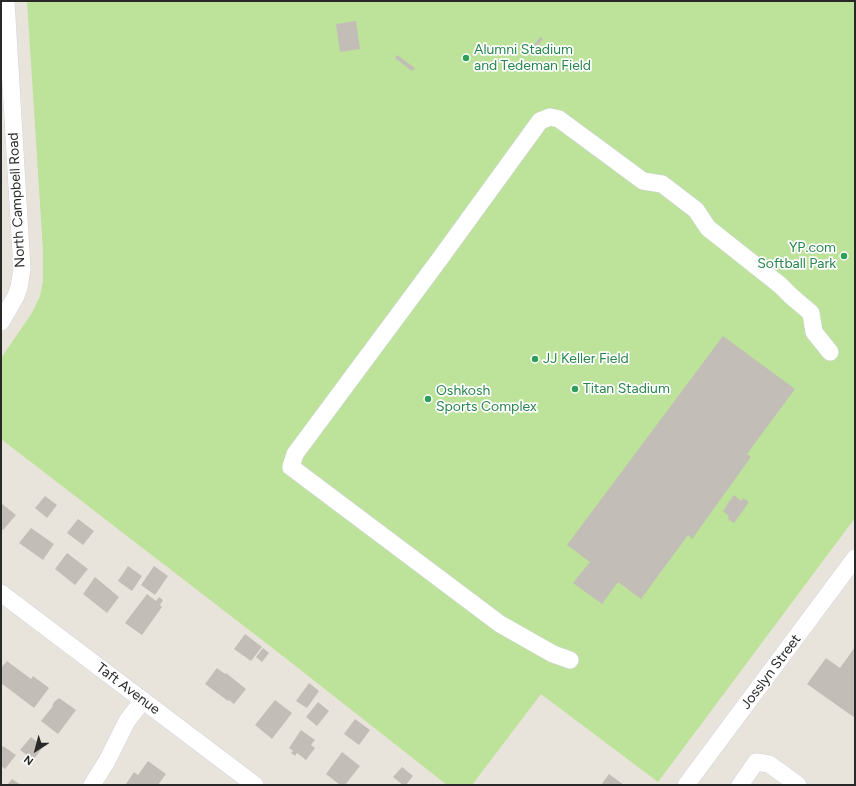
<!DOCTYPE html>
<style>
body{margin:0}
#map{position:relative;width:856px;height:786px;overflow:hidden;background:#e9e4db;font-family:Figtree,sans-serif}
canvas{display:block}
.frame{position:absolute;inset:0;border:2px solid #282828;pointer-events:none}
.north{position:absolute;left:16px;top:730px;width:40px;height:40px;-webkit-text-stroke:3px #fff;paint-order:stroke;rotate:216deg;font-size:11px;font-weight:700;line-height:16px;text-align:center;color:#282828}
.north::after{content:'';display:block;margin:auto;width:14px;height:18px;background:#282828;clip-path:polygon(50% 0,100% 100%,50% 72%,0 100%)}
</style>
<div id="map">
<canvas width="856" height="786"></canvas>
<div class="frame"></div>
<div class="north">N</div>
</div>
<script>
const ctx = document.querySelector('canvas').getContext('2d');
ctx.lineJoin = 'round';
function paint(path, color) {
  ctx.fillStyle = color;
  ctx.fill(path, 'evenodd');
}
function shape(rows) {
  const path = new Path2D();
  for (const r of rows) {
    path.moveTo(r[0], r[1]);
    for (let i = 2; i < r.length; i += 2) path.lineTo(r[i], r[i + 1]);
  }
  return path;
}
function stroke(path, color, width, dash) {
  ctx.strokeStyle = color;
  ctx.lineWidth = width;
  ctx.lineCap = dash ? 'butt' : 'round';
  ctx.setLineDash(dash || []);
  ctx.stroke(path);
}
function drawText(font, color, halo, rows, align = 'center') {
  ctx.font = font + ' Figtree,sans-serif';
  ctx.lineWidth = 3.5;
  ctx.setLineDash([]);
  ctx.textBaseline = 'middle';
  ctx.strokeStyle = halo;
  ctx.fillStyle = color;
  for (const [text, x, y, turn = 0] of rows) {
    ctx.save();
    ctx.translate(x, y);
    ctx.rotate((+turn || 0) * Math.PI / 180);
    ctx.textAlign = isNaN(turn) ? turn : align;
    if (halo) ctx.strokeText(text, 0, 0);
    ctx.fillText(text, 0, 0);
    ctx.restore();
  }
}
const pitch = shape([
 [27,1,855,1,855,518,658,782,541,694,472,785,447,785,279,653,1,439,1,358,32,313,40,296,43,281,43,251]
]);
const building = shape([
 [356,21,360,49,340,52,336,24],
 [540,37,543,39,531,55,528,53],
 [397,55,415,68,412,71,395,58],
 [723,336,795,389,747,454,751,457,692,539,688,535,641,599,618,582,602,604,573,583,590,562,567,545],
 [734,495,741,501,743,498,749,502,734,523,728,519,729,516,723,511],
 [45,496,57,505,47,518,35,508],
 [1,503,16,515,3,530,1,529],
 [78,519,94,531,83,545,67,533],
 [31,528,54,544,43,560,19,543],
 [67,553,88,569,75,585,55,569],
 [128,566,142,576,132,591,118,581],
 [154,566,168,576,155,595,141,585],
 [95,577,119,597,107,613,83,594],
 [147,594,156,601,159,597,163,600,160,605,162,607,142,635,125,623],
 [245,634,262,647,251,661,234,649],
 [855,647,855,718,807,684,826,658,840,668],
 [263,648,269,653,262,662,256,657],
 [7,661,31,679,33,676,49,688,34,708,1,683,1,668],
 [217,668,225,674,226,673,246,689,234,704,229,700,228,701,205,684],
 [309,683,319,691,307,708,296,701],
 [59,698,76,710,58,734,41,721,53,706,52,706,54,702],
 [275,700,292,713,272,739,255,725],
 [318,702,329,711,317,726,306,717],
 [355,719,370,730,359,745,344,734],
 [301,730,315,740,311,745,315,748,306,760,297,753,295,756,291,753,293,751,289,748],
 [31,737,43,747,33,760,20,750],
 [3,746,16,755,5,769,1,766,1,749],
 [342,752,360,766,345,785,340,785,326,774],
 [148,761,166,774,158,785,128,785,126,784,134,772,138,775],
 [402,767,413,776,406,785,403,785,393,777],
 [609,774,624,785,601,785],
 [12,779,21,785,7,785]
]);
const minor = shape([
 [1,322,16,296,19,287,22,269,6,1],
 [1,593,255,785],
 [570,660,553,654,500,624,291,467,295,454,439,260,540,121,550,117,559,119,643,181,662,184,696,210,708,228,780,285,791,296,811,313,814,332,830,352],
 [92,785,107,761,127,721,143,700],
 [686,785,855,558],
 [740,785,756,762,769,764,798,785]
]);
const markers = [
 [466,58,4,"#2e9e5b"],
 [844,256,4,"#2e9e5b"],
 [535,359,4,"#2e9e5b"],
 [575,389,4,"#2e9e5b"],
 [428,399,4,"#2e9e5b"]
];
const leisureNames = [
 ["Alumni Stadium",474,50],
 ["and Tedeman Field",474,66],
 ["YP.com",836,248,"right"],
 ["Softball Park",836,264,"right"],
 ["JJ Keller Field",543,359],
 ["Titan Stadium",583,389],
 ["Oshkosh",436,391],
 ["Sports Complex",436,407]
];
const streetNames = [
 ["North Campbell Road",17,200,-93],
 ["Josslyn Street",771,672,-53],
 ["Taft Avenue",128,689,37]
];
paint(pitch, '#bde299');
paint(building, '#c2beb7');
stroke(minor, '#d1d2e0', 18);
stroke(minor, '#fff', 17);
for (const [x, y, r, color] of markers) {
  const dot = new Path2D();
  dot.arc(x, y, r, 0, 2 * Math.PI);
  ctx.fillStyle = color;
  ctx.fill(dot);
  stroke(dot, '#fff', 1.5);
}
drawText('14px', '#27864d', '#fff', leisureNames, 'left');
drawText('14px', '#282828', '#fff', streetNames);
</script>
